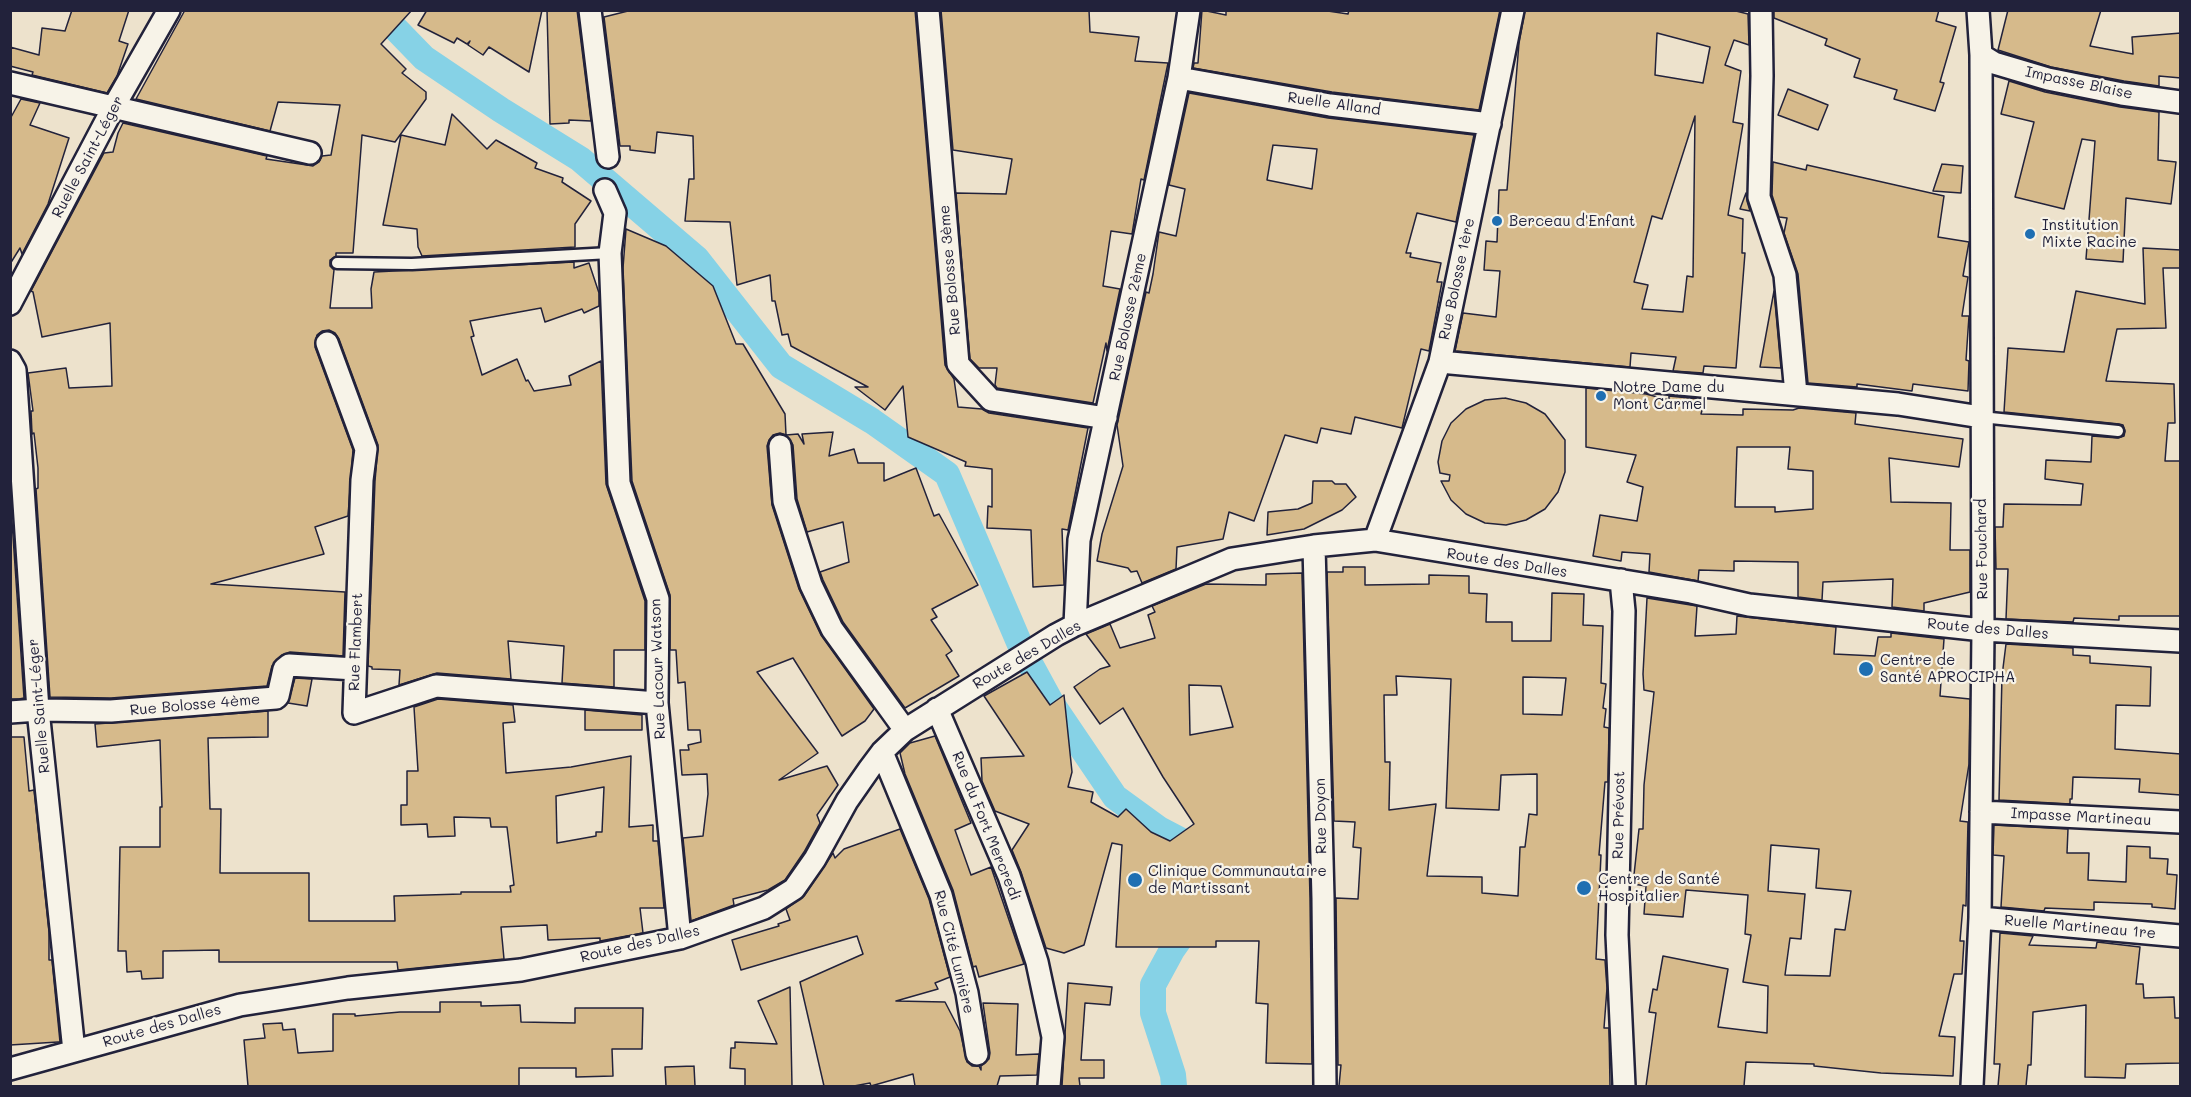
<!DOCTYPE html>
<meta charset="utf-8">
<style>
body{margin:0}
#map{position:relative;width:2191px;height:1097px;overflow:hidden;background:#ede2cc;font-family:Mali,sans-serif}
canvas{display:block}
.frame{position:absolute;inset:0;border:12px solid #22223b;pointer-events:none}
</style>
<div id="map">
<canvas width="2191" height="1097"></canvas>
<div class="frame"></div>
</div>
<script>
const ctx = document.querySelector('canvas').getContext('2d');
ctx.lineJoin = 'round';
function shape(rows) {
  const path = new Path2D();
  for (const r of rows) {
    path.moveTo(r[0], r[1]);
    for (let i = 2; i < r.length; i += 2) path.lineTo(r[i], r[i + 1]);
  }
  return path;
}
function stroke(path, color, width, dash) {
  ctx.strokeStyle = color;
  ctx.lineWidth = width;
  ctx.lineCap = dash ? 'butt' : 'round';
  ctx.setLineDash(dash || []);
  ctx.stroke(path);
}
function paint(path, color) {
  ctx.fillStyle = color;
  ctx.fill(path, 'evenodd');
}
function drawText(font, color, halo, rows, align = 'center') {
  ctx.font = font + ' Mali,sans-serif';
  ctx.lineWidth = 4.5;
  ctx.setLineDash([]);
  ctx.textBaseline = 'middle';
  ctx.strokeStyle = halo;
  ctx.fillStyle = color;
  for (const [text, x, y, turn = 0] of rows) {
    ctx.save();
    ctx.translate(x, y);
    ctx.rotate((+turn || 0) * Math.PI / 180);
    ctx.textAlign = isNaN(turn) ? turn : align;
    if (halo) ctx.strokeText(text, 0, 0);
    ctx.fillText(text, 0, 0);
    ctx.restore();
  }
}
const canal = shape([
 [383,10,390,23,424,58,501,110,580,159,697,259,781,366,872,421,947,474,1021,647,1052,704,1115,797,1159,829,1201,851,1201,856],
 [1174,1086,1173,1075,1153,1013,1153,985,1172,950,1194,919]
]);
const building = shape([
 [72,10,129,10,119,41,128,44,117,76,107,93,32,75,33,72,10,66,10,47,39,55,42,28,65,31,72,10],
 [185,10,412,10,381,44,406,69,402,73,426,92,426,99,395,142,362,135,353,253,336,253,336,256,330,260,330,266,334,270,330,308,372,308,371,289,374,272,574,262,574,268,589,263,599,293,599,306,584,313,582,309,545,322,541,308,470,321,474,336,471,337,482,375,517,359,526,381,528,380,534,391,571,385,569,376,601,361,606,484,645,601,645,650,614,650,614,687,562,683,564,646,508,641,511,679,437,673,399,685,400,670,372,669,372,667,368,666,375,481,378,445,339,339,335,333,329,330,322,331,317,335,315,347,353,450,348,516,315,527,324,554,211,584,345,592,343,656,290,652,282,655,272,666,267,686,111,698,50,697,36,489,38,488,38,468,34,433,32,434,31,411,33,411,28,373,66,368,69,388,112,386,110,323,42,337,33,292,31,291,104,153,113,152,118,133,123,123,267,156,266,159,307,165,313,166,319,162,322,156,331,155,340,105,278,102,270,131,136,99,185,10],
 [427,10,542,10,529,72,489,47,483,55,468,45,470,41,467,44,457,38,454,43,418,25,427,10],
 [547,10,577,10,591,121,569,120,569,123,550,124,547,10],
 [632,10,915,10,945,365,954,379,958,407,982,409,989,413,1088,428,1068,530,1062,529,1064,585,1033,587,1031,530,987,528,988,506,992,507,992,469,965,466,966,462,908,437,903,386,885,410,855,387,868,387,791,346,788,334,782,335,775,301,772,301,770,275,737,285,730,222,685,221,689,179,694,179,693,136,657,132,655,153,630,150,630,146,620,146,604,17,632,10],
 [941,10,1089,10,1090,32,1139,37,1135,61,1168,63,1144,180,1141,179,1132,234,1111,231,1103,286,1120,289,1107,351,1106,343,1093,403,997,388,995,385,997,368,979,368,970,359,956,193,1006,194,1012,159,953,150,941,10],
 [1202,10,1226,15,1226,10,1321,10,1348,14,1349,10,1500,10,1479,110,1332,92,1193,68,1194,63,1198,63,1202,10],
 [1525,10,1732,10,1748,14,1749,45,1734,40,1725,65,1741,71,1733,122,1743,124,1728,215,1743,219,1742,253,1745,253,1736,368,1704,366,1703,373,1673,371,1676,357,1631,353,1630,367,1455,351,1463,313,1496,317,1500,271,1484,270,1486,241,1497,242,1499,190,1507,190,1519,43,1525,10],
 [1657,33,1710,47,1703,83,1655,75,1657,33],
 [1695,116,1693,277,1687,276,1683,312,1642,309,1648,285,1634,282,1652,216,1662,219,1695,116],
 [1774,10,1939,10,1936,21,1956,27,1940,82,1944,83,1935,111,1894,99,1897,90,1854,77,1860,59,1825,45,1827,39,1774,18,1774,10],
 [2008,10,2101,10,2090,46,2133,54,2132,37,2181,33,2181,78,2159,76,2159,86,2124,81,2051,67,1998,50,2008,10],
 [2009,81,2045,92,2120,107,2159,112,2158,160,2176,162,2171,204,2126,198,2123,262,2086,259,2095,141,2082,139,2064,209,2015,197,2034,122,2001,114,2009,81],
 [1788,89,1828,105,1818,130,1778,115,1788,89],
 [1189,93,1328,118,1474,135,1456,222,1417,213,1406,253,1411,253,1410,257,1441,263,1437,282,1442,282,1429,351,1421,349,1402,428,1355,417,1351,434,1321,428,1317,443,1285,435,1254,521,1229,512,1223,539,1177,547,1176,569,1142,583,1137,571,1131,572,1128,568,1097,561,1102,534,1123,466,1117,425,1146,292,1149,293,1153,274,1159,232,1176,236,1185,189,1169,185,1189,93],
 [1273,145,1317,149,1312,189,1267,180,1273,145],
 [21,99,40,103,30,125,69,138,48,204,22,254,20,248,10,264,10,119,21,99],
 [452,114,487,149,496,140,537,163,535,168,563,178,562,182,591,201,575,224,575,247,422,256,418,247,417,229,383,225,401,135,445,145,452,114],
 [1773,162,1806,170,1807,165,1944,196,1938,237,1969,242,1963,276,1968,277,1962,316,1969,316,1966,360,1969,361,1968,391,1913,384,1912,391,1857,384,1857,387,1808,383,1798,274,1784,233,1787,218,1779,217,1772,195,1773,162],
 [1942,164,1963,166,1961,193,1933,191,1942,164],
 [1746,193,1747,201,1750,211,1740,209,1746,193],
 [626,229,666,246,713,286,736,344,743,344,785,414,786,435,780,433,773,435,769,440,767,446,772,505,799,589,821,635,874,709,865,721,842,736,793,658,757,672,818,753,779,780,827,766,838,785,817,815,820,823,804,852,785,880,768,890,733,899,734,905,691,921,683,838,703,836,708,794,707,774,682,775,680,750,689,750,688,745,701,742,700,730,688,730,685,682,678,683,676,650,670,650,670,595,632,481,623,268,626,229],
 [2143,248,2181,250,2181,268,2163,268,2166,328,2117,329,2106,381,2174,384,2175,423,2168,423,2165,461,2181,461,2181,616,2119,616,2119,620,2074,618,2073,622,2006,619,2008,569,1996,569,1995,527,2003,527,2004,504,2081,505,2083,484,2045,479,2046,460,2091,462,2092,436,2118,438,2124,436,2125,431,2123,425,2119,424,2004,412,2008,348,2064,352,2076,291,2145,304,2143,248],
 [1774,291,1781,368,1760,367,1774,291],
 [1586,388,1646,394,1669,400,1669,396,1699,399,1698,402,1704,403,1701,414,1743,415,1743,409,1793,410,1799,408,1856,413,1855,424,1963,439,1959,467,1889,458,1891,502,1951,503,1950,550,1970,550,1970,592,1924,603,1924,611,1892,607,1893,579,1823,582,1822,600,1798,597,1798,562,1734,561,1734,571,1699,570,1698,581,1649,572,1650,554,1622,552,1621,561,1593,556,1600,515,1637,521,1643,487,1627,482,1636,455,1586,447,1586,388],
 [1737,447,1790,447,1788,469,1813,471,1813,509,1775,512,1775,507,1735,507,1737,447],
 [1505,398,1526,403,1545,414,1565,440,1565,472,1558,492,1545,509,1526,520,1506,525,1485,523,1466,514,1451,500,1441,481,1449,481,1450,475,1440,473,1438,462,1442,441,1451,423,1466,409,1485,400,1505,398],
 [833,432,829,456,854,449,858,463,884,463,884,481,916,468,934,516,939,514,978,585,932,609,937,617,931,620,952,651,946,655,959,676,905,708,843,622,823,580,820,572,849,562,843,522,807,532,797,499,793,445,786,435,798,434,804,444,802,434,833,432],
 [1313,481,1332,481,1335,484,1346,484,1356,497,1342,510,1304,529,1267,535,1268,512,1298,509,1312,503,1313,481],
 [10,492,24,698,19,699,10,699,10,492],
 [1343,567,1365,567,1365,585,1429,584,1429,575,1469,576,1469,593,1487,594,1486,622,1512,622,1512,641,1551,641,1552,593,1584,594,1583,625,1603,626,1601,683,1606,684,1603,708,1606,709,1604,727,1609,728,1608,782,1605,782,1599,855,1601,855,1596,959,1605,960,1607,988,1604,1028,1609,1028,1610,1086,1339,1086,1341,1065,1338,1065,1336,898,1358,899,1361,848,1353,847,1355,822,1334,821,1327,572,1343,572,1343,567],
 [1396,676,1451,679,1446,808,1499,810,1501,775,1537,774,1537,815,1529,814,1525,847,1520,847,1518,896,1482,893,1482,877,1427,876,1436,804,1389,810,1390,762,1385,762,1384,695,1397,695,1396,676],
 [1523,677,1566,678,1562,715,1523,714,1523,677],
 [1302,573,1310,898,1312,1064,1266,1063,1268,1004,1256,1003,1259,941,1216,941,1216,947,1116,947,1122,845,1112,843,1084,945,1064,953,1046,948,1021,872,1012,850,1029,824,995,811,982,781,981,758,1024,756,984,696,1027,672,1050,705,1064,695,1072,772,1068,787,1093,792,1091,802,1118,817,1126,809,1151,832,1170,841,1194,824,1163,777,1123,708,1100,724,1074,687,1100,669,1110,666,1086,634,1110,624,1120,648,1155,638,1148,615,1155,612,1152,606,1206,584,1266,585,1266,574,1302,573],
 [1189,685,1221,686,1233,727,1190,735,1189,685],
 [1647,598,1697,606,1695,636,1736,634,1737,616,1836,627,1834,654,1875,656,1878,637,1891,637,1891,633,1944,639,1940,696,1970,699,1969,764,1960,821,1968,822,1966,906,1963,905,1960,941,1964,941,1962,974,1954,974,1939,1036,1955,1037,1953,1076,1881,1073,1814,1066,1814,1064,1746,1062,1744,1086,1646,1086,1656,1013,1649,1012,1653,989,1657,990,1663,956,1728,969,1718,1027,1767,1033,1768,986,1743,982,1751,935,1745,934,1748,895,1686,890,1683,917,1644,914,1646,886,1633,884,1639,829,1643,829,1644,785,1654,692,1644,690,1643,674,1647,598],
 [1771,845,1819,849,1816,888,1851,891,1845,930,1835,929,1830,976,1785,975,1790,938,1801,939,1805,894,1768,891,1771,845],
 [2006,644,2073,648,2073,655,2090,656,2090,663,2151,667,2150,706,2116,705,2115,749,2181,754,2181,795,2139,792,2140,779,2073,777,2072,799,2070,799,2070,804,1999,800,2002,676,2006,644],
 [295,678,312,679,307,706,288,703,295,678],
 [438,699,513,705,515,722,503,723,506,773,571,767,631,756,629,827,653,825,653,841,658,841,664,908,640,908,643,933,600,941,600,938,548,940,547,925,501,927,504,959,398,970,397,962,219,962,219,950,163,951,163,978,142,979,141,971,127,972,126,951,118,951,120,847,160,847,160,807,162,807,160,740,97,747,95,724,268,711,268,737,208,738,210,809,221,809,220,873,309,873,309,921,395,921,394,896,461,894,461,892,511,892,510,886,514,885,507,827,491,827,490,818,454,817,455,836,428,837,427,824,401,825,401,805,407,805,407,771,418,771,414,707,438,699],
 [604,787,602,832,596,832,596,836,557,843,556,796,604,787],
 [585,710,642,715,642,730,585,730,585,710],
 [935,736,971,823,955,830,971,875,991,867,1024,964,979,977,976,966,973,967,953,890,905,774,900,753,910,743,935,736],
 [10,737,24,737,29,791,34,790,49,932,49,960,52,960,60,1042,58,1042,10,1045,10,737],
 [1994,825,2068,829,2067,853,2089,853,2088,880,2126,882,2127,846,2150,847,2150,858,2168,859,2167,874,2177,875,2175,909,2152,907,2152,904,2094,902,2094,910,2045,908,2044,911,2001,907,2004,856,1993,855,1994,825],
 [900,829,929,899,950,977,935,983,938,989,896,1001,945,1002,960,1031,967,1062,972,1066,979,1066,981,1070,981,1066,989,1059,990,1053,983,1003,1018,1004,1016,1055,1039,1054,1037,1075,1000,1076,997,1086,915,1086,913,1074,871,1086,870,1083,854,1086,824,1086,800,982,863,954,857,936,741,970,732,940,779,926,778,924,790,920,786,909,804,896,833,853,835,858,844,849,900,829],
 [2000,933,2033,936,2029,945,2096,948,2097,942,2140,947,2136,984,2143,984,2144,998,2174,997,2175,1018,2181,1018,2181,1063,2126,1064,2125,1078,2085,1077,2086,1005,2033,1012,2031,1065,2028,1065,2026,1086,1998,1086,2000,1064,1994,1064,2000,933],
 [1068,983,1112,987,1110,1005,1085,1003,1081,1060,1104,1060,1104,1078,1079,1078,1080,1086,1062,1086,1068,983],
 [790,987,792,1086,745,1086,745,1069,730,1068,731,1048,735,1048,735,1042,777,1044,758,1001,790,987],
 [440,1002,481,1002,481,1006,520,1005,521,1022,575,1023,575,1008,643,1008,642,1049,612,1049,613,1076,576,1077,576,1068,519,1068,519,1086,248,1086,244,1040,265,1038,263,1024,282,1023,283,1030,295,1029,298,1053,333,1051,333,1014,355,1014,355,1016,400,1012,440,1012,440,1002],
 [694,1066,695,1086,666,1086,665,1067,694,1066]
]);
const service = shape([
 [337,263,412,264,610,253],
 [1981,417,2118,431]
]);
const minor = shape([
 [590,10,608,157],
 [928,10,958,364,991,400,1106,418],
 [1761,10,1762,76,1759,197,1785,275,1796,394],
 [1981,55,1994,63,2048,79,2122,94,2180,102],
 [1179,78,1330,105,1490,124],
 [10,83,310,153],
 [605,190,615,213,610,253,619,483,658,599,657,703,680,938],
 [10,304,113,108,169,10],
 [327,343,366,449,362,480,354,713,436,686,657,703],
 [10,361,15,370,38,710,74,1051],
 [1440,362,1898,404,1981,417],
 [780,446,784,501,811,585,832,629,905,730],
 [1375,540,1440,362,1513,10],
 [1314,546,1323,898,1325,1086],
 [1621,580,1624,611,1617,935,1624,1086],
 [1075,625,1079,540,1179,78,1189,10],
 [937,709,1009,876,1037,962,1053,1037,1049,1086],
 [10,712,38,710,111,711,276,698,278,696,284,669,289,665,355,669],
 [882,752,941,895,967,993,977,1054],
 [1981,812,2180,822],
 [1980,918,2180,936],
 [10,1069,240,1005,348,988,521,970,680,938,764,908,794,889,815,859,847,801,870,768,882,752,905,730,1056,635,1075,625,1232,559,1314,546,1375,540,1691,592,1749,605,1983,630,2180,641],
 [1972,1086,1980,918,1983,630,1981,55,1978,10]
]);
const markers = [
 [1497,221,6,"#1f6fb2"],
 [2030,234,6,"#1f6fb2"],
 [1601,396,6,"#1f6fb2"],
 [1866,669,8,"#1f6fb2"],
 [1135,880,8,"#1f6fb2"],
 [1584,888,8,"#1f6fb2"]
];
const streetNames = [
 ["Impasse Blaise",2079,83,12],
 ["Ruelle Alland",1334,104,8],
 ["Ruelle Saint-Léger",88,157,-62],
 ["Rue Bolosse 3ème",950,270,-95],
 ["Rue Bolosse 1ère",1457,279,-78],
 ["Rue Bolosse 2ème",1128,317,-78],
 ["Rue Fouchard",1982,549,-91],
 ["Route des Dalles",1507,563,9],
 ["Route des Dalles",1988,629,5],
 ["Rue Flambert",356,642,-88],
 ["Route des Dalles",1027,655,-30],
 ["Rue Lacour Watson",658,669,-92],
 ["Rue Bolosse 4ème",195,705,-5],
 ["Ruelle Saint-Léger",39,706,-95],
 ["Rue Prévost",1619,815,-89],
 ["Rue Doyon",1321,816,-91],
 ["Impasse Martineau",2081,817,3],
 ["Rue du Fort Mercredi",986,826,68],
 ["Ruelle Martineau 1re",2080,927,5],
 ["Route des Dalles",640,944,-13],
 ["Rue Cité Lumière",954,952,76],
 ["Route des Dalles",162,1026,-16]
];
const poiNames = [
 ["Berceau d'Enfant",1509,221],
 ["Institution",2042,225],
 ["Mixte Racine",2042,242],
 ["Notre Dame du",1613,387],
 ["Mont Carmel",1613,404],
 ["Centre de",1880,660],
 ["Santé APROCIPHA",1880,677],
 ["Clinique Communautaire",1148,871],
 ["de Martissant",1148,888],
 ["Centre de Santé",1598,879],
 ["Hospitalier",1598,896]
];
stroke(canal, '#86d2e6', 26);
paint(building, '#d6ba8b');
stroke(building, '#22223b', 1.5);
stroke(service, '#22223b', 15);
stroke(minor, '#22223b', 26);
stroke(service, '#f7f3e8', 10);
stroke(minor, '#f7f3e8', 21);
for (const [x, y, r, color] of markers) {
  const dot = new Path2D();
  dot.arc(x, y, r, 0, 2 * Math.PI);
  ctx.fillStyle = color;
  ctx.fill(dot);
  stroke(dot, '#f7f3e8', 2);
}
drawText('15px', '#22223b', '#f7f3e8', streetNames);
drawText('15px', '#22223b', '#f7f3e8', poiNames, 'left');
</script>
